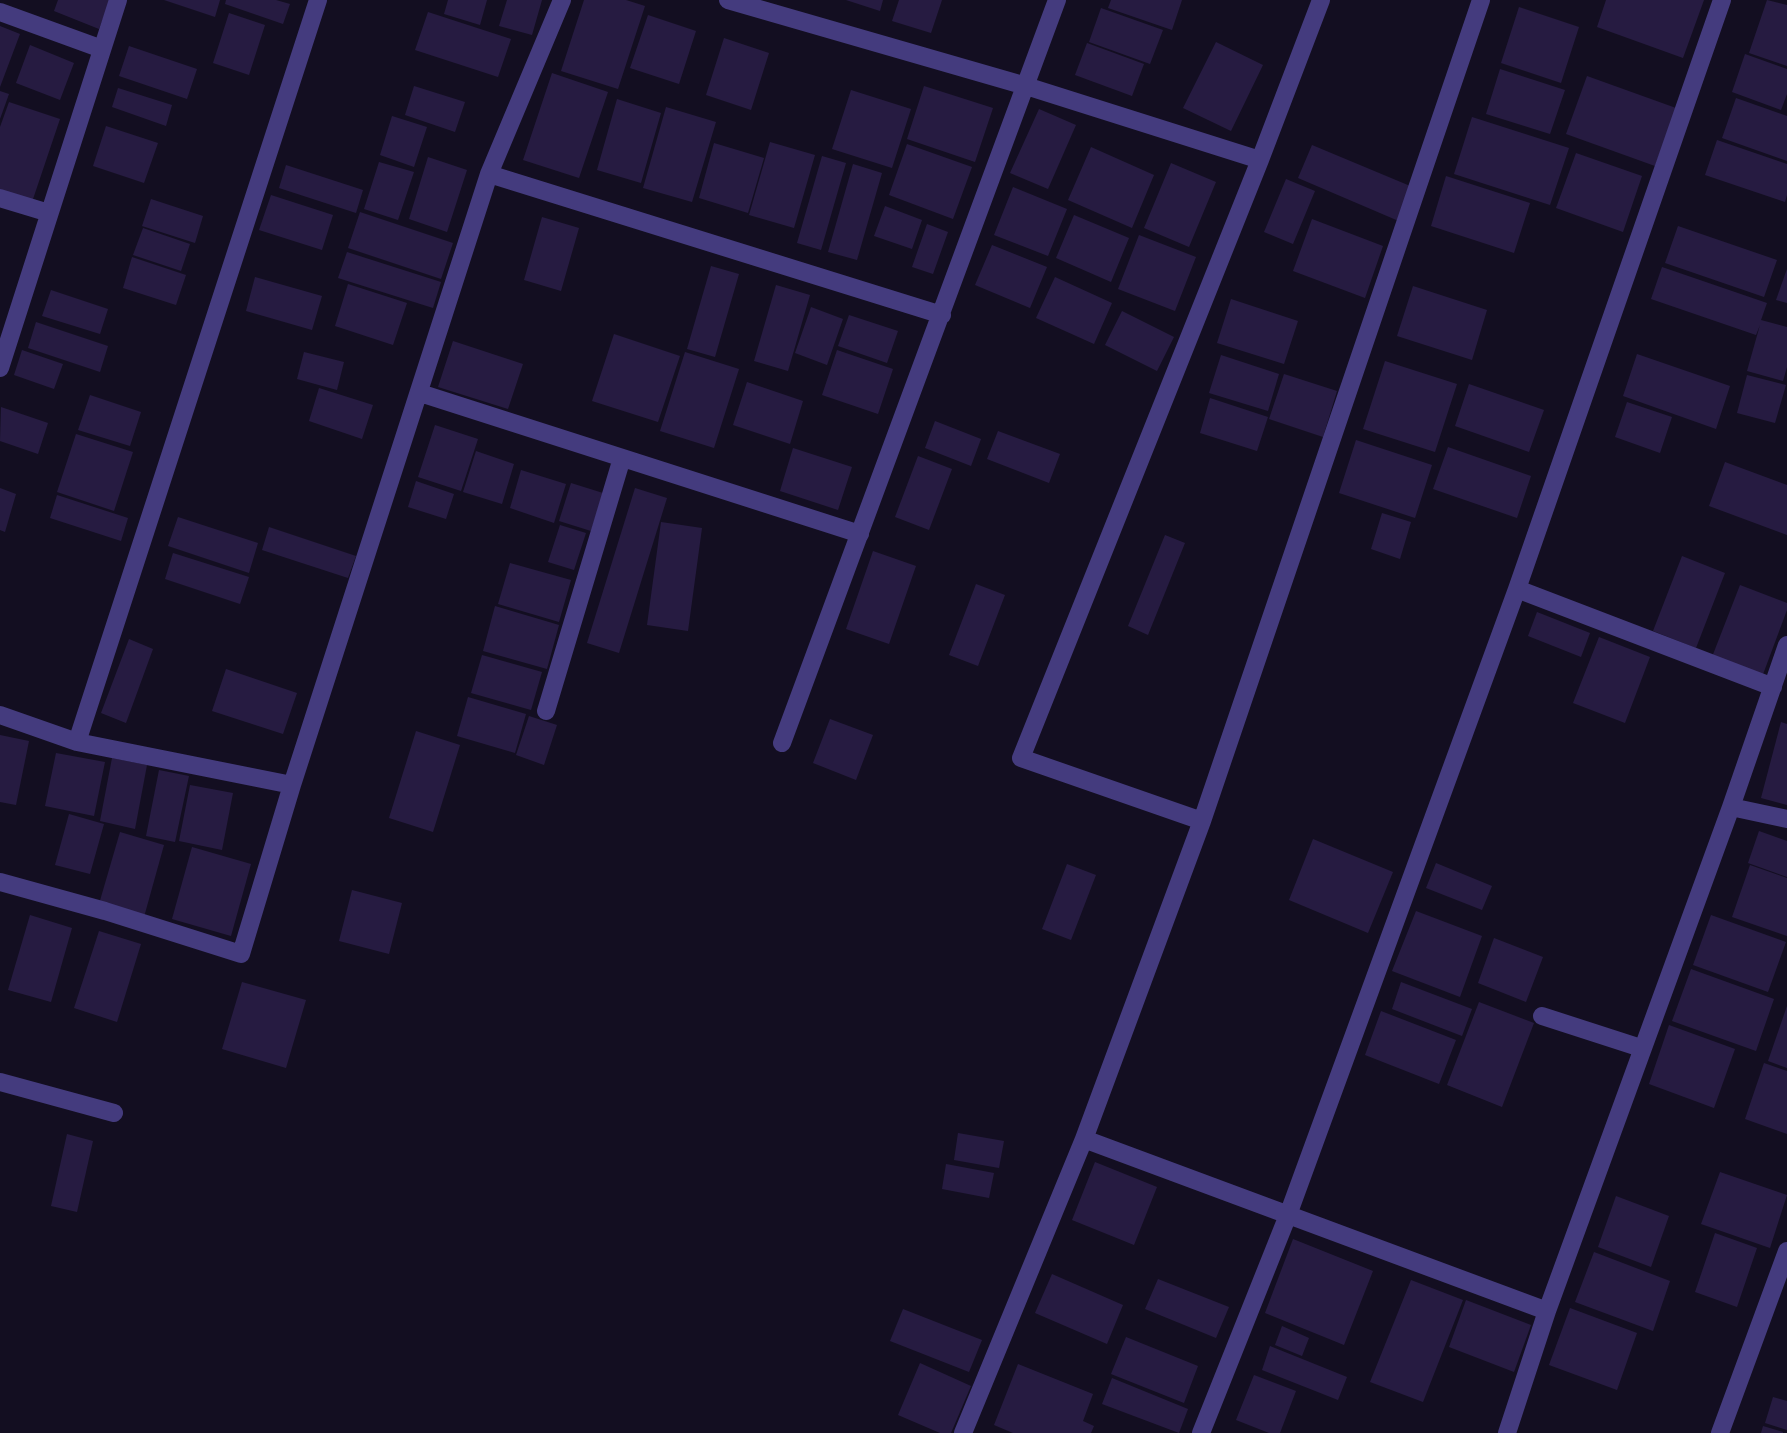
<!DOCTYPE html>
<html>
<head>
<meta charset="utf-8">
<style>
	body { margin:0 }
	canvas { display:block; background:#130e21 }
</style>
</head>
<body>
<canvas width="1787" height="1433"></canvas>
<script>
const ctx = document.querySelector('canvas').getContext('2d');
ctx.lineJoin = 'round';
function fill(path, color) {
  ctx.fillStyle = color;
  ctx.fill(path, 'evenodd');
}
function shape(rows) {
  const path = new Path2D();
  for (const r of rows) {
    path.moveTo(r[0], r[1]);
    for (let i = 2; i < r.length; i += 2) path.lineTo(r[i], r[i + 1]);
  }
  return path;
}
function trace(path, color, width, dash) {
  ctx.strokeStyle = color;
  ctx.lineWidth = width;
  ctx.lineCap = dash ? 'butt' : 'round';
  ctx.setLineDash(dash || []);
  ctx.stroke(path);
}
fill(shape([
	[58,0,110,0,99,29,54,11],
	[164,0,220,0,215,17],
	[226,0,276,0,290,4,283,24,225,4],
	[448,0,487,0,480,25,444,14],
	[507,0,542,0,532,35,499,26],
	[584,0,626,0,645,6,618,89,561,71],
	[846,0,883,0,880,11],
	[899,0,942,0,931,33,892,21],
	[1111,0,1182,0,1172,30,1108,8],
	[1606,0,1704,0,1683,58,1597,27],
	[1767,0,1787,5,1787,66,1749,53],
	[1519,7,1579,27,1561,83,1501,63],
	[1101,8,1163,30,1150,64,1089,42],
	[428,12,511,39,498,77,415,50],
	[229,13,265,25,249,75,213,63],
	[648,15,696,31,679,84,630,68],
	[0,26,20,34,0,87],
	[724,38,769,53,751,110,706,95],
	[1216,42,1263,65,1231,131,1183,108],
	[1087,43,1144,64,1132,96,1075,75],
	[30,45,74,63,60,100,16,83],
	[129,46,197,69,187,99,119,76],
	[1745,54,1787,69,1787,94,1781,110,1732,92],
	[1500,69,1565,90,1550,134,1486,114],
	[552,73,608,92,579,178,523,160],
	[1587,76,1676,108,1655,166,1566,134],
	[414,86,465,102,455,132,405,115],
	[924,86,993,108,975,162,907,139],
	[118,88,172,105,166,126,112,107],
	[851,90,911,109,892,168,832,149],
	[0,91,9,94,0,119],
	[1736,98,1787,116,1787,161,1722,138],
	[617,99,661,113,641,183,597,170],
	[9,102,60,119,32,202,0,191,0,127],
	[666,107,716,122,692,202,643,188],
	[1039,109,1076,125,1048,189,1010,173],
	[392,116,427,127,414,167,380,155],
	[1472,117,1569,148,1550,205,1454,174],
	[106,126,158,143,144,183,93,166],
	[1717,140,1787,164,1787,195,1785,202,1705,175],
	[770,142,815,155,794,228,749,215],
	[714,143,764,158,748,213,699,198],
	[907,144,972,167,953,219,889,195],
	[1312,145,1415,188,1401,222,1298,178],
	[1091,147,1154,175,1132,228,1068,200],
	[1576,153,1642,176,1623,232,1556,208],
	[822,156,846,163,821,250,797,243],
	[428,157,467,170,447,232,409,219],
	[379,162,414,172,398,220,364,209],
	[1171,163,1216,182,1189,247,1144,228],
	[853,164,882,173,857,260,828,252],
	[286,165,363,190,356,213,279,188],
	[1446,176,1530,203,1514,253,1431,226],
	[1286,179,1315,191,1293,244,1264,232],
	[1013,187,1067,209,1048,256,994,235],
	[271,195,333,215,322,250,259,230],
	[151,199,203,216,195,243,142,226],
	[885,206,922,220,912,249,874,236],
	[360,212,453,243,441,279,348,248],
	[1074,215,1129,238,1111,282,1056,258],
	[542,217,579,228,561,291,524,280],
	[1312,219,1383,246,1365,298,1293,271],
	[927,224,948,232,933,274,912,267],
	[1678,226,1777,260,1764,297,1665,263],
	[143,228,190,244,181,271,133,255],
	[1139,235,1196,257,1175,311,1118,289],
	[992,245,1047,267,1030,308,975,285],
	[347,252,441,282,433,308,338,278],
	[132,257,186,275,176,305,123,288],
	[711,266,739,274,715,357,687,349],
	[1662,267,1767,303,1761,320,1787,327,1787,367,1783,381,1747,371,1760,325,1756,335,1651,299],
	[1787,269,1787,303,1776,300],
	[255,277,322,296,312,330,246,311],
	[1055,277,1112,303,1094,344,1036,318],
	[348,284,407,303,393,345,335,326],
	[776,285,810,295,788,371,754,361],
	[1413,286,1487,310,1472,360,1397,336],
	[51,290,108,309,100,334,42,316],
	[1231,299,1298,321,1284,364,1217,343],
	[811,307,843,319,827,365,795,353],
	[1122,311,1174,337,1157,371,1105,345],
	[849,315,898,331,887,363,838,346],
	[36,322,108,346,100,372,28,348],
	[614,334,680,356,658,422,592,401],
	[453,341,523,364,508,409,438,387],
	[22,350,63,364,54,389,14,375],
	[837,350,893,369,878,414,822,395],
	[304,352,344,362,337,390,297,379],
	[685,352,739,369,714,448,660,431],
	[1637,354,1730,386,1716,429,1623,396],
	[1221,355,1279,374,1268,411,1209,393],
	[1385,361,1457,384,1435,452,1363,429],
	[1284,374,1337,391,1323,437,1269,419],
	[1747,375,1786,385,1775,423,1737,413],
	[747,382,803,401,790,444,733,425],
	[1469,384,1544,410,1529,452,1455,426],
	[319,388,373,405,362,439,309,421],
	[90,395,141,412,130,446,78,430],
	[1210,398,1268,417,1257,451,1200,433],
	[1627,402,1672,417,1660,453,1615,437],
	[1,407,48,423,38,454,0,441],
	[935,421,981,439,971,466,925,448],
	[435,425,478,439,461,491,418,477],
	[998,431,1060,454,1049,483,987,459],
	[76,434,133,452,114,511,57,492],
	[1356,440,1432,465,1415,518,1339,493],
	[1448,447,1531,476,1517,518,1433,489],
	[793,448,852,467,838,510,780,491],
	[476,451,514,464,502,504,463,492],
	[918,456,952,469,929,530,895,517],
	[1725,462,1787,485,1787,535,1709,506],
	[521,470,566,484,554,523,510,508],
	[416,481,454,494,446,519,408,507],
	[571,483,603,493,591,531,559,521],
	[0,488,16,494,5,532,0,530],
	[635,488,667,498,619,653,587,643],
	[57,495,128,518,121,541,50,518],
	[1382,513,1411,522,1400,559,1371,549],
	[178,517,258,543,249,573,168,546],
	[661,522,702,528,688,631,647,625],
	[560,525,586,533,574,570,548,562],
	[269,527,356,556,348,578,262,550],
	[1165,535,1185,543,1148,635,1128,626],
	[873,551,916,566,889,644,846,629],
	[173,553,249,577,240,604,165,579],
	[1682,556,1725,573,1696,648,1653,631],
	[510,563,571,580,559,622,498,604],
	[976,584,1005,595,978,666,949,655],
	[1740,585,1787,603,1787,610,1762,677,1712,657],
	[495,606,559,625,547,669,483,651],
	[1537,612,1590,633,1581,657,1528,636],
	[1599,637,1650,657,1625,723,1573,703],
	[129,639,153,649,126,723,101,713],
	[482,655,542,672,531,710,471,693],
	[226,669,297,693,283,734,212,711],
	[468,697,526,714,515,753,457,736],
	[529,716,557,725,544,765,516,755],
	[830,719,873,735,856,780,813,763],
	[1781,722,1787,724,1787,805,1761,798],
	[416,731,460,745,433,832,389,818],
	[0,735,29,741,16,805,0,802],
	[56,753,105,762,94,816,45,806],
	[112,758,147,765,135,829,100,821],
	[159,770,189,776,175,842,146,836],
	[190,785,233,793,222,850,179,841],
	[69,814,104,824,90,874,55,865],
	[1759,831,1787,841,1787,877,1748,863],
	[120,832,164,845,144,917,99,904],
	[1313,839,1393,872,1368,933,1289,900],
	[192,847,251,864,231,936,172,919],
	[1436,863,1492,886,1482,910,1426,888],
	[1067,864,1096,875,1071,940,1042,929],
	[1750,865,1787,878,1787,936,1732,917],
	[352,890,402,903,389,954,339,941],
	[1416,911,1482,936,1460,997,1392,971],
	[30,915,72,928,51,1002,8,990],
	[1711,915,1786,942,1768,992,1693,965],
	[99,931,141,944,117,1022,74,1008],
	[1494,938,1543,957,1526,1002,1478,983],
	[1691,969,1774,999,1756,1051,1672,1021],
	[242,982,306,1000,286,1068,222,1049],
	[1401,982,1472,1009,1462,1036,1392,1009],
	[1479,1002,1534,1023,1502,1107,1447,1085],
	[1787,1006,1787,1068,1768,1061],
	[1381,1011,1456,1040,1439,1084,1365,1055],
	[1669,1025,1735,1049,1714,1108,1649,1084],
	[1764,1063,1787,1071,1787,1134,1745,1119],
	[958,1133,1004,1141,999,1168,954,1160],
	[67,1134,93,1141,77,1212,51,1206],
	[1095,1162,1157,1187,1134,1245,1072,1220],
	[946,1164,994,1173,989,1198,942,1189],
	[1720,1172,1787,1195,1770,1248,1701,1224],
	[1616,1196,1669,1216,1651,1267,1598,1247],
	[1715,1233,1757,1248,1737,1307,1695,1292],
	[1293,1239,1373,1271,1344,1345,1265,1313],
	[1594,1252,1670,1281,1653,1331,1575,1302],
	[1052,1274,1123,1305,1107,1344,1035,1313],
	[1158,1279,1229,1307,1216,1338,1145,1309],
	[1411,1280,1463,1300,1423,1402,1370,1382],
	[1466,1300,1531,1325,1514,1372,1449,1347],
	[1570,1308,1637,1333,1617,1390,1549,1365],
	[903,1309,982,1340,969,1372,890,1341],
	[1282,1326,1309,1338,1302,1356,1275,1345],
	[1126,1337,1198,1366,1184,1403,1111,1374],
	[1270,1346,1347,1377,1338,1400,1262,1370],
	[920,1363,971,1386,951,1433,940,1433,898,1415],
	[1018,1364,1093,1394,1083,1421,1094,1426,1091,1433,1013,1433,994,1425],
	[1254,1375,1296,1391,1280,1433,1269,1433,1236,1420],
	[1112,1378,1188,1409,1179,1433,1102,1404],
	[1773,1397,1787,1401,1787,1430,1765,1423],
	[1763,1426,1783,1432,1783,1433,1761,1433]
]), '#261b41');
trace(shape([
	[728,0,1026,86,1260,160],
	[0,12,102,49],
	[489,174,942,315],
	[0,198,49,213],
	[0,368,118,0],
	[420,393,860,534],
	[1517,589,1773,687],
	[546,711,622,458],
	[0,715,77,742,292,785],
	[77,742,318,0],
	[782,743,1057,0],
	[1731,807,1787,819],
	[1202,821,1021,758,1260,160,1321,0],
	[0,882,105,911,241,954,292,785,489,174,562,0],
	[1542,1016,1641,1048],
	[0,1082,114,1113],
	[1084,1139,1202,821,1481,0],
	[963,1433,1084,1139,1547,1311],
	[1201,1433,1288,1215,1517,589,1722,0],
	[1507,1433,1547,1311,1731,807,1787,645],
	[1720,1433,1787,1251]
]), '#443b7e', 18);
</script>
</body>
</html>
